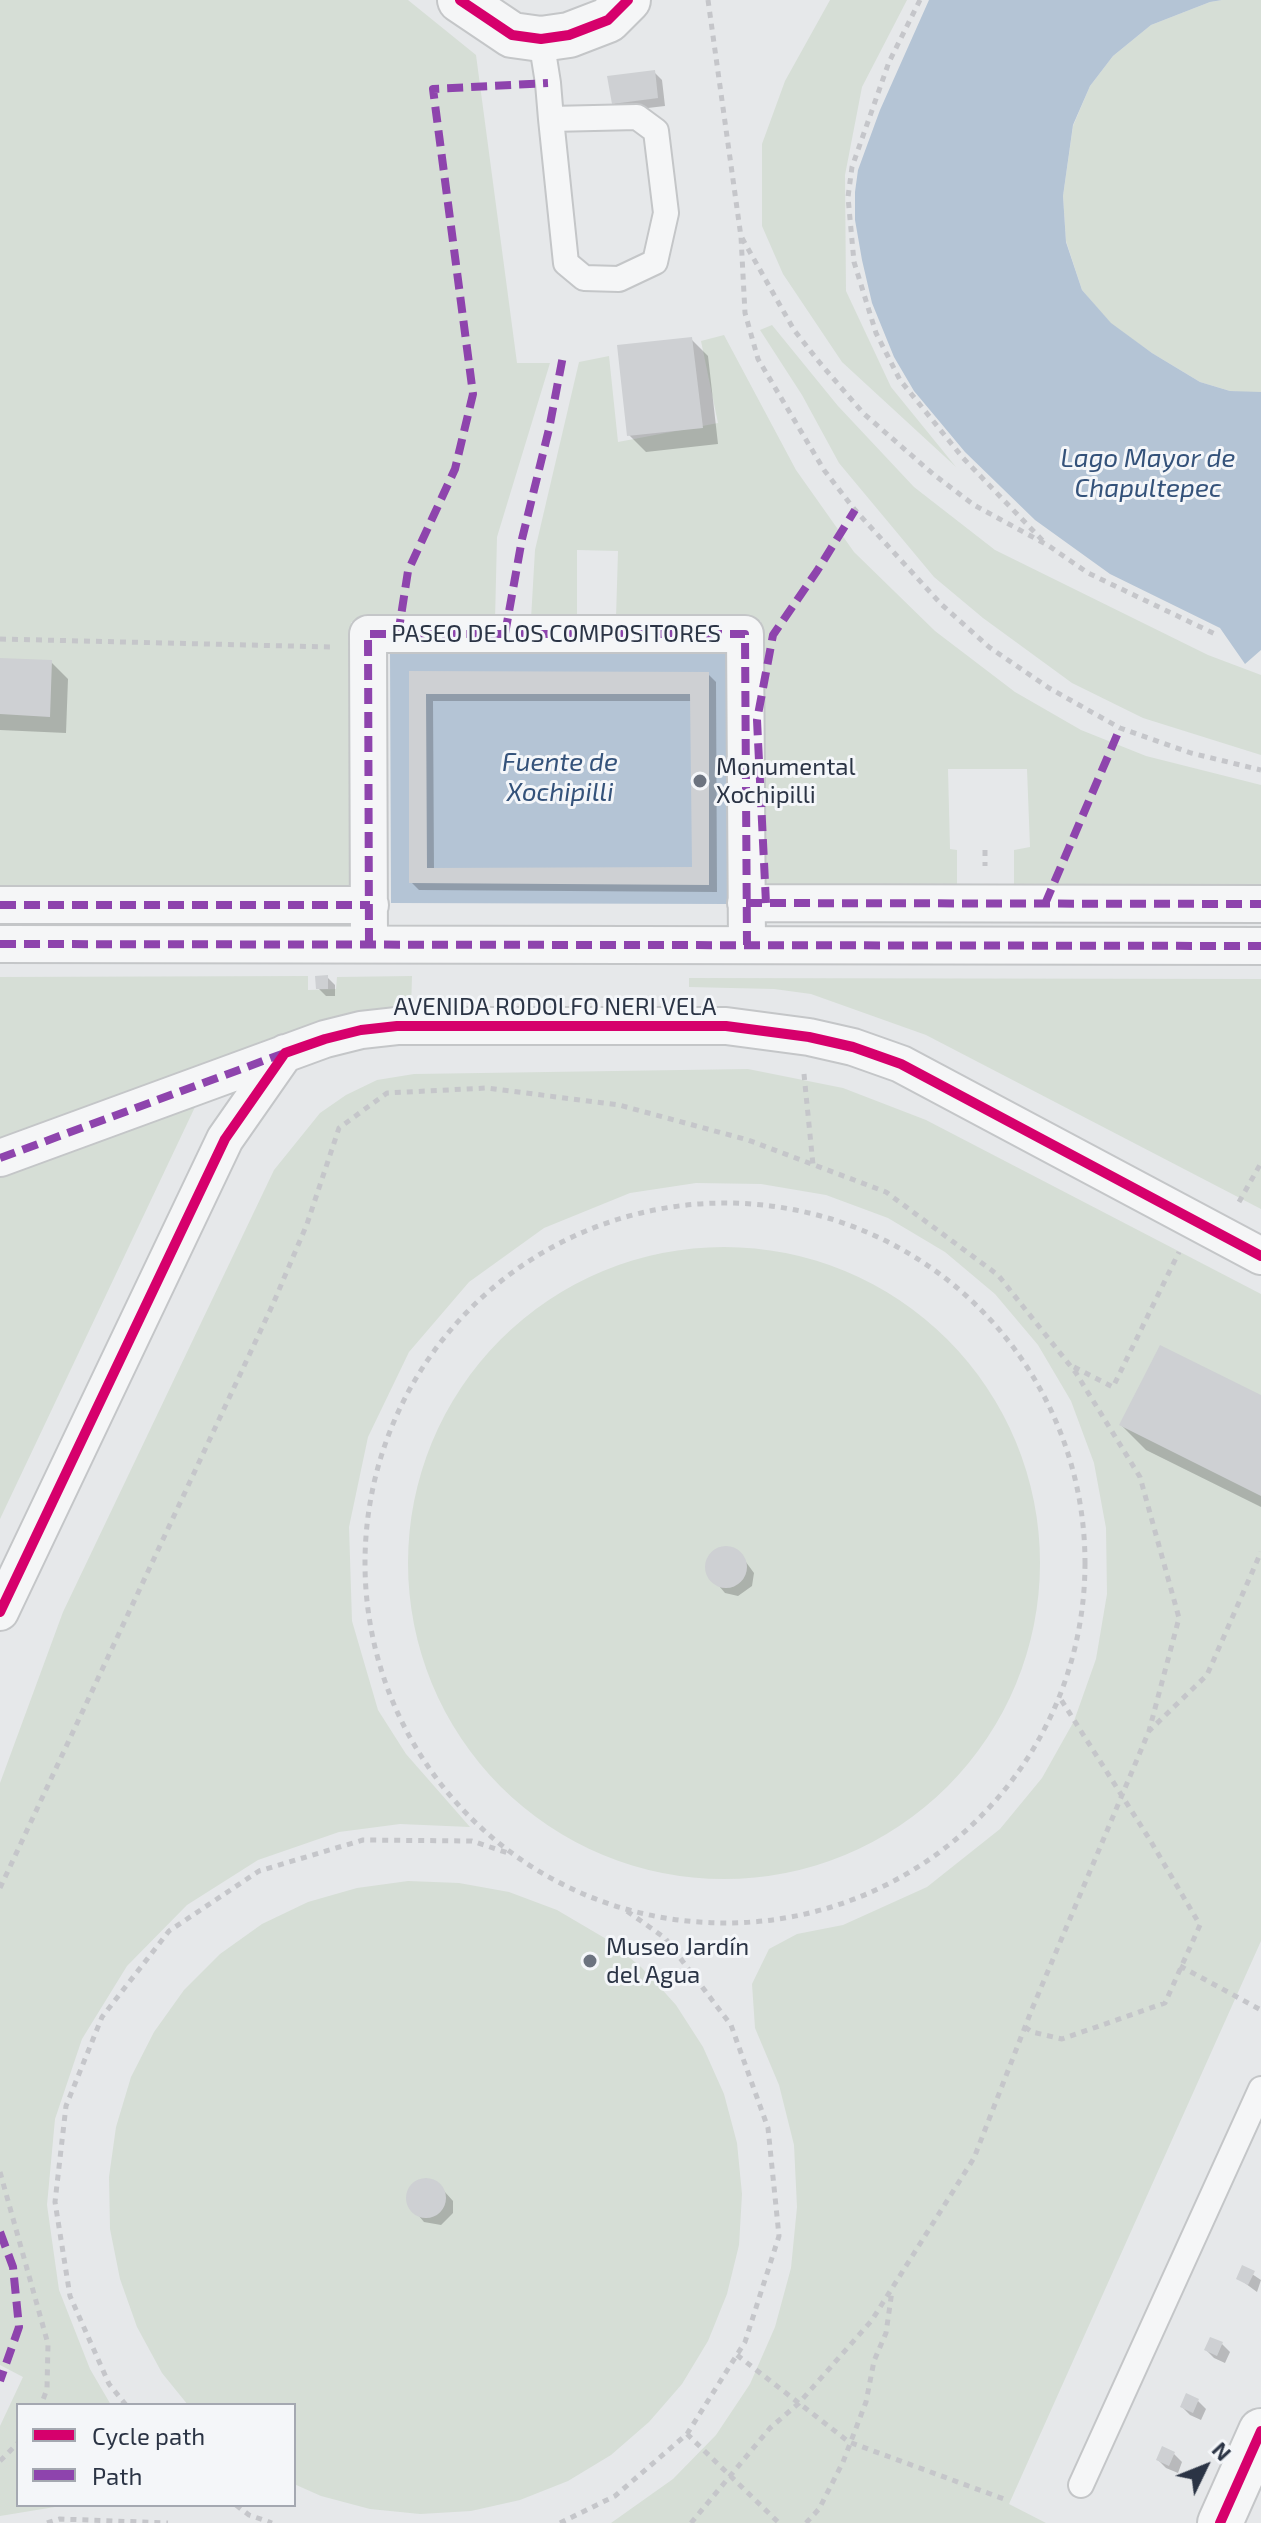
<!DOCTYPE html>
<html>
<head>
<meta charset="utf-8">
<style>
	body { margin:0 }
	#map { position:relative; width:1261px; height:2523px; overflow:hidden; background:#e6e8ea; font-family:"Exo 2",sans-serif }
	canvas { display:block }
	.legend { position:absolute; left:16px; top:2403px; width:280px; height:104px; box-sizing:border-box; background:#f4f6f9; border:2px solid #a4a8b1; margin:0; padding:10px 14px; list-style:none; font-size:24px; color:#2b3445 }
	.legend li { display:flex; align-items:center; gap:16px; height:40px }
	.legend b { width:40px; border:2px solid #a4a8b1 }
	.north { position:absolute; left:1165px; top:2427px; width:80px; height:80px; -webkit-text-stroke:6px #f4f6f9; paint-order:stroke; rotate:47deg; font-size:22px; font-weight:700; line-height:32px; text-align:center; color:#2b3445 }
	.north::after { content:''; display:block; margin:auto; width:28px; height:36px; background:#2b3445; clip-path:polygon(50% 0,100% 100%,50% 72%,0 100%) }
</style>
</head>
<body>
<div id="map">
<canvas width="1261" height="2523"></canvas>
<ul class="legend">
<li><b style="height:10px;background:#d6006c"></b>Cycle path</li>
<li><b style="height:10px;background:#8e44ad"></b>Path</li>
</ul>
<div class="north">N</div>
</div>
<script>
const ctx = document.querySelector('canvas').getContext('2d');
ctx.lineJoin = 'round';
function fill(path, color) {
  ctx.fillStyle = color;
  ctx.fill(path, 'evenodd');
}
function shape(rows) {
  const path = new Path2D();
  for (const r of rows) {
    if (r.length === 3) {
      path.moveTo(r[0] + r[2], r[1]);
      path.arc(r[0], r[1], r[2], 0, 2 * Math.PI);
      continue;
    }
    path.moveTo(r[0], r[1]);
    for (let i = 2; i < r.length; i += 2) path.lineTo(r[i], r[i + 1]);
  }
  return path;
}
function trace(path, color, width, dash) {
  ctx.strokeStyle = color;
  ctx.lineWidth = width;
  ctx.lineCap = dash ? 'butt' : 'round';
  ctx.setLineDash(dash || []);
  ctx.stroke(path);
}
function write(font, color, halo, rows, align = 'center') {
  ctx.font = font + ' "Exo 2",sans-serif';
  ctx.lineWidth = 6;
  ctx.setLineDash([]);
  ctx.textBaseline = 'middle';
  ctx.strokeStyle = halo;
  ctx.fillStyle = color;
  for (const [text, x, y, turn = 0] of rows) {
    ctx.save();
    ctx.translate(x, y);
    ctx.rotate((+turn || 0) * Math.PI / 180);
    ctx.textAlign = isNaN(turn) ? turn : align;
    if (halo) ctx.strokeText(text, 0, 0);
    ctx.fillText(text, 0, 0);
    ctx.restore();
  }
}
fill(shape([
	[0,0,408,0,476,55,517,363,550,363,497,537,495,621,351,622,351,886,0,885],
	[830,0,907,0,862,87,845,175,846,291,891,387,956,467,842,362,783,274,762,226,762,144,785,81],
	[1222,0,1261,0,1261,392,1253,393,1230,391,1200,382,1152,353,1111,324,1082,290,1066,241,1063,196,1073,126,1090,86,1113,56,1151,25,1210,2],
	[772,325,838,406,914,487,995,550,1208,655,1261,675,1261,755,1143,718,1072,683,983,618,934,577,839,463,802,395,760,330],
	[724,335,796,470,854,552,935,631,1015,692,1081,730,1146,756,1261,785,1261,888,1014,886,1014,850,1030,847,1027,769,948,769,950,849,957,850,957,887,762,886,761,621,616,618,618,551,577,550,577,618,531,619,535,550,579,362,609,356,618,442,718,423,701,341],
	[308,976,308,990,336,989,337,977,412,976,411,1009,0,1141,0,977],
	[689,978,1261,979,1261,1209,926,1035,811,994,774,989,689,987],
	[748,1069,843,1088,926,1120,1261,1294,1261,1941,1009,2504,1046,2523,611,2523,673,2479,716,2435,750,2384,775,2327,791,2268,797,2207,794,2145,779,2085,755,2028,752,1984,769,1949,797,1934,843,1925,927,1887,1000,1829,1042,1778,1074,1721,1096,1659,1107,1594,1106,1528,1094,1463,1071,1401,1038,1345,995,1294,945,1252,888,1218,826,1195,761,1184,696,1183,630,1193,544,1228,469,1282,409,1352,368,1437,349,1527,352,1621,378,1710,406,1754,470,1827,400,1824,339,1832,258,1860,187,1905,127,1966,82,2039,55,2119,47,2205,59,2290,90,2369,111,2405,18,2405,18,2505,67,2505,0,2516,0,2426,23,2377,0,2365,0,1783,63,1612,274,1170,320,1113,346,1095,377,1080,414,1074],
	[186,1107,195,1107,0,1519,0,1176],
	[724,1563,316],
	[408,1881,459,1883,509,1892,557,1910,608,1940,641,1967,658,1985,676,2005,703,2047,724,2094,737,2143,742,2194,739,2245,727,2294,708,2341,682,2384,649,2422,611,2455,568,2481,520,2500,471,2511,420,2514,370,2509,321,2496,294,2484,294,2405,188,2405,162,2373,137,2327,120,2279,110,2229,109,2177,116,2127,131,2077,154,2032,184,1990,220,1954,262,1924,308,1902,357,1888]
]), '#d6ded6');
fill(shape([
	[929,0,1222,0,1210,2,1151,25,1113,56,1090,86,1073,125,1063,196,1066,242,1082,290,1111,323,1152,353,1200,382,1230,391,1261,392,1261,650,1245,664,1220,628,1110,574,1035,520,965,452,914,391,894,357,872,303,862,260,855,220,855,192,858,170,880,110],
	[390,651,728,652,729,904,391,903]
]), '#b4c4d5');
fill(shape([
	[654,72,662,80,665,106,622,111,614,103],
	[691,339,708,356,718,444,646,452,629,435],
	[0,660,51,662,68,679,66,733,0,730],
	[411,673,708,674,716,682,717,892,419,890,411,882],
	[433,701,692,701,694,869,434,870],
	[327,977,335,985,335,996,326,996,318,988],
	[1261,1397,1261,1507,1146,1450,1121,1425],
	[728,1548,740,1554,754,1573,752,1586,738,1596,725,1593,708,1573,706,1567,712,1554],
	[423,2180,436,2182,453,2201,453,2213,441,2225,424,2222,408,2203,412,2186],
	[1243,2268,1261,2280,1257,2292,1238,2278],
	[1222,2344,1230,2352,1225,2363,1214,2358,1206,2350],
	[1198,2401,1206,2409,1201,2420,1190,2415,1182,2407],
	[1174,2454,1182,2462,1178,2473,1166,2468,1158,2460]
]), '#0003');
fill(shape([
	[655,70,658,98,612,104,607,76],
	[692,337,703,428,627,436,617,345],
	[0,658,52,660,50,717,0,714],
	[409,671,709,672,709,885,409,883],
	[426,694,690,694,692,867,427,868],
	[328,975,328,989,316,989,315,976],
	[1160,1345,1261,1395,1261,1496,1119,1425],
	[726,1567,21],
	[426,2198,20],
	[1242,2265,1255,2271,1248,2285,1236,2279],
	[1210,2337,1223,2342,1217,2356,1204,2350],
	[1186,2393,1199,2399,1193,2413,1180,2407],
	[1162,2446,1175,2452,1169,2466,1156,2460]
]), '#ced0d3');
const service = shape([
	[541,39,548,83,551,119,566,263,584,278,619,279,655,262,666,213,656,131,637,117,551,119],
	[1081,2485,1261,2089]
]);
const pedestrian = shape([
	[746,903,1261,904],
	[0,905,370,905],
	[0,944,1261,946],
	[369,944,368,634,745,634,747,945],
	[0,1158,325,1039,361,1030,397,1026,726,1026,809,1037,853,1047,901,1064,1261,1256],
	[0,1612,225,1139,285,1053]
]);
const minor = shape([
	[460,0,512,35,541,39,569,35,608,20,628,0],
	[1220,2523,1261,2431]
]);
trace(service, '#c4c6c8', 28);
trace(pedestrian, '#c4c6c8', 40);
trace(minor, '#c4c6c8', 48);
trace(shape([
	[708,0,741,237,745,313,758,359,824,470,855,510,941,604,989,647,1049,688,1120,728,1191,753,1261,770],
	[920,0,889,62,852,167,848,197,854,262,876,333,900,380,963,458,1045,543],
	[742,238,794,330,820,363,863,413,933,474,974,505,1049,546,1088,573,1215,634],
	[0,639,331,647],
	[985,850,985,866],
	[804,1074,813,1165],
	[1239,1202,1261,1163],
	[725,1563,360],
	[1074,1367,1113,1387,1179,1252],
	[0,1888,273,1304,307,1224,339,1128,387,1093,487,1088,619,1105,748,1140,886,1192,998,1275,1076,1373,1140,1477,1179,1618,1149,1731],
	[1180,1966,1261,2010],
	[1025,2027,1032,2032,1062,2039,1165,2003,1200,1925,1150,1840,1060,1698],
	[0,2172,48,2344,47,2389,41,2405],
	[737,2355,849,2442,1004,2499],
	[126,2405,109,2384,70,2296,55,2202,66,2106,102,2017,169,1931,259,1871,363,1840,472,1841,511,1854],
	[687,2434,779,2523],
	[0,2461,18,2443],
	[236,2505,249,2515,272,2523],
	[47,2523,60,2519,168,2523],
	[560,2523,615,2496,687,2434,745,2342,779,2236,768,2128,731,2025,665,1938,624,1909],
	[691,2523,770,2428,799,2403,872,2320,974,2158,1032,2009,1149,1731,1207,1675,1261,1552],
	[806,2523,819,2509,843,2462,866,2402,874,2361,886,2333,892,2291]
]), '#c5c6ca', 5, [6, 6]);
trace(service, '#f5f6f7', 24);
trace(pedestrian, '#f5f6f7', 36);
trace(minor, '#f5f6f7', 44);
trace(shape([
	[505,634,522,539,549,429,563,356],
	[398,635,408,571,455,469,473,394,433,89,548,83],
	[746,903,1261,904],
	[766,903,757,720,773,635,817,571,855,510],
	[1045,904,1120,728],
	[0,905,370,905],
	[0,944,1261,946],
	[369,944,368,634,745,634,747,945],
	[0,1158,282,1054],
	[0,2232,13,2267,19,2327,0,2381]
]), '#8e44ad', 8, [16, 8]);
trace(shape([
	[460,0,512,35,541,39,569,35,608,20,628,0],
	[0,1612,225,1139,285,1053,325,1039,361,1030,397,1026,726,1026,809,1037,853,1047,901,1064,1261,1256],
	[1220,2523,1261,2431]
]), '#d6006c', 10);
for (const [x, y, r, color] of [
	[700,781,8,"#6c737f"],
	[590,1961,8,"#6c737f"]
]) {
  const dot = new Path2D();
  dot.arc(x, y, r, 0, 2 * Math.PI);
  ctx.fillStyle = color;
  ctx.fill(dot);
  trace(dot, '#f4f6f9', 3);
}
write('24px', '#2b3445', '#f4f6f9', [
	["PASEO DE LOS COMPOSITORES",556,634],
	["AVENIDA RODOLFO NERI VELA",555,1007]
]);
write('24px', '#2b3445', '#f4f6f9', [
	["Monumental",716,767],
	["Xochipilli",716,795],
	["Museo Jardín",606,1947],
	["del Agua",606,1975]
], 'left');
write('italic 26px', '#34527a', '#f4f6f9', [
	["Lago Mayor de",1148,458],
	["Chapultepec",1148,488],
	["Fuente de",560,762],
	["Xochipilli",560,792]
]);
</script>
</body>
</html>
